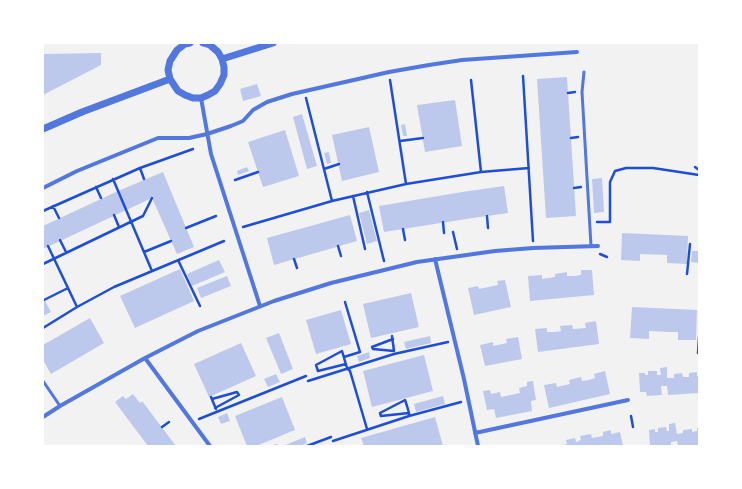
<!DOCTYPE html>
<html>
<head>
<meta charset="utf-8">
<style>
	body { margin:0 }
	#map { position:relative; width:742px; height:489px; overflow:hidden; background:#f2f2f2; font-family:"Exo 2",sans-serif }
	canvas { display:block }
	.frame { position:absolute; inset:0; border:44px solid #fff; pointer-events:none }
</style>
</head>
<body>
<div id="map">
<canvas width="742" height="489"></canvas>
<div class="frame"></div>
</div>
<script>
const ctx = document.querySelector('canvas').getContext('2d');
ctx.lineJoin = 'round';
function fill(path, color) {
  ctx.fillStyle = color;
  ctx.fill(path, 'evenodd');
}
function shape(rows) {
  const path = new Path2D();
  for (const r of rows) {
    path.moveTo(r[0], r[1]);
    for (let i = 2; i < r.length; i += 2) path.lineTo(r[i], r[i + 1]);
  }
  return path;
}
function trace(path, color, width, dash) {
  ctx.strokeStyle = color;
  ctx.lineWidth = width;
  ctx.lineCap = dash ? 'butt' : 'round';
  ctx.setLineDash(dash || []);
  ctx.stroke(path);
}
fill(shape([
	[101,53,101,65,43,95,43,54],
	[567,77,576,216,546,218,537,79],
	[257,84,261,96,243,101,240,89],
	[455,100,462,146,425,152,417,105],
	[302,114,317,166,307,169,293,117],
	[405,124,407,136,403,136,401,125],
	[369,127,379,172,342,181,332,135],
	[285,130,299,176,263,187,248,142],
	[329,152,331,163,327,164,324,153],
	[247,167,249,171,238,175,237,171],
	[163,172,194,247,177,254,152,198,43,249,43,226,118,191],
	[602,178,604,212,594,213,592,179],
	[504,186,508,213,466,219,384,232,379,206,462,192],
	[369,210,377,241,367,244,359,213],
	[350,215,357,241,274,265,267,238],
	[622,233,688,236,687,264,667,263,667,255,640,254,640,261,621,260],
	[692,251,699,251,699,263,691,262],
	[219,260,225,272,192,286,187,274],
	[180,269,194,301,135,328,120,296],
	[581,270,592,270,594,295,530,301,528,276,542,275,542,279,548,278,555,277,555,274,567,272,567,276,574,276,581,275],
	[227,276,231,286,201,298,197,288],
	[505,280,511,307,474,315,468,288,478,286,479,289,498,285,497,281],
	[411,293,419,327,371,338,363,304],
	[43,297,51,312,43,316],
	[632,307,697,310,696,340,678,340,678,332,669,332,649,331,649,339,630,338],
	[341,310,351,344,316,354,306,320],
	[90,318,104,343,51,374,43,360,43,345],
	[596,321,599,344,538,352,535,329,547,328,547,332,554,332,561,331,560,326,572,325,573,329,586,328,585,323],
	[279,333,293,369,281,374,266,338],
	[430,336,431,343,406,349,404,342],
	[518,337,522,359,485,366,480,345,493,342,493,346,507,343,506,339],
	[241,343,256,376,209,397,194,364],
	[369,352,370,358,359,362,357,356],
	[424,355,433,391,372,407,363,371],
	[667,367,667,378,674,378,674,374,682,373,683,377,689,377,689,373,697,372,697,376,699,376,699,393,668,395,667,386,661,386,662,395,647,396,646,392,640,392,639,373,645,373,645,375,648,375,648,371,657,371,657,375,661,375,660,368],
	[605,371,610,394,549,408,544,385,556,383,557,387,570,384,569,380,581,377,582,381,589,380,595,378,594,374],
	[276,374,280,382,268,387,264,379],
	[533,381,536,400,531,401,532,411,496,418,494,409,487,410,483,391,490,390,491,394,500,392,501,397,520,393,519,388,527,386,527,382],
	[133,394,140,403,142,401,176,446,148,446,115,402,123,396,126,399],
	[443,396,445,404,416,412,414,404],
	[282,397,295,430,256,446,247,446,235,416],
	[227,413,230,421,221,424,218,417],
	[435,417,443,446,364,446,361,438],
	[675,423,677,434,683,433,683,430,692,429,692,432,697,431,697,428,699,428,699,446,678,446,677,441,671,442,671,446,650,446,649,430,655,429,655,432,658,432,658,428,666,427,667,431,669,431,669,424],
	[611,430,611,434,620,432,623,446,559,446,567,444,566,440,575,438,576,442,581,440,580,436,591,434,592,438,603,436,603,432],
	[305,437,307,443,300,446,283,446]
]), '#bdc9ec');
trace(shape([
	[523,76,533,241],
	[390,80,406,184],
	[471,80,481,172],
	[568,93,575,92],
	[306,98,332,201],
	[571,138,578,137],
	[400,141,423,138],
	[695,167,699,170],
	[140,168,144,179],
	[324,169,339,164],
	[113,179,152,271],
	[235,180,258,172],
	[96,187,101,198],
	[574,188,581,187],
	[367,192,384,261],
	[353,196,365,249],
	[53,206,59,218],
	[43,211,140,168,193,149],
	[114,215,119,227],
	[487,216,488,228],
	[443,222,444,233],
	[597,222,610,222,610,182,615,171,626,168,653,168,699,175],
	[243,227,332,201,406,184,481,172,529,168],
	[186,228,216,216],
	[403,229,405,240],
	[453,232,457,249],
	[60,240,66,252],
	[48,246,77,307],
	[338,246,341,256],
	[144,252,171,241],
	[600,254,607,257],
	[294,259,297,268],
	[178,260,200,306],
	[43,264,143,216,152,198],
	[687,274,690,244],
	[44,300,68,288],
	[43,328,77,307,114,287,224,241],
	[392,336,394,351],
	[393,339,372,347,373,349,394,351],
	[698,353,699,337],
	[344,357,360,352,345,302],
	[346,364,318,371,316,365,342,351,347,368,350,371,367,429],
	[308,381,394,354,448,342],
	[211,397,216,409],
	[212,399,237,392,239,395,215,408],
	[409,413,381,416,380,413,405,400,407,406,409,413,409,416],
	[631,416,633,427],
	[199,419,306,376],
	[162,427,169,422],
	[333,441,409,416,461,402],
	[275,446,277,446],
	[307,446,331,437]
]), '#1d4ed8', 2.5);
trace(shape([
	[584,72,582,92,591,246],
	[43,381,60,406]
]), '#5277de', 3);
trace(shape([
	[201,98,211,154,260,306],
	[43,188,77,171,158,138,189,138,207,134,231,126,243,121,253,110,267,102,292,94,389,72,429,65,462,60,577,52],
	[435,259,464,379,478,446],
	[145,358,210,446],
	[43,417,60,406,145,358,198,331,274,301,331,283,417,262,495,251,533,248,598,246],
	[475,433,628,400]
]), '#5277de', 4);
trace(shape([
	[190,43,185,44,177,50,170,61,168,70,170,79,178,91,185,95,193,98,201,98,208,95,215,91,220,84,224,75,224,67,222,59,218,52,210,45,203,43],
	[222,59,273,43],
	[43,129,82,112,170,79]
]), '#5277de', 7);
</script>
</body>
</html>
